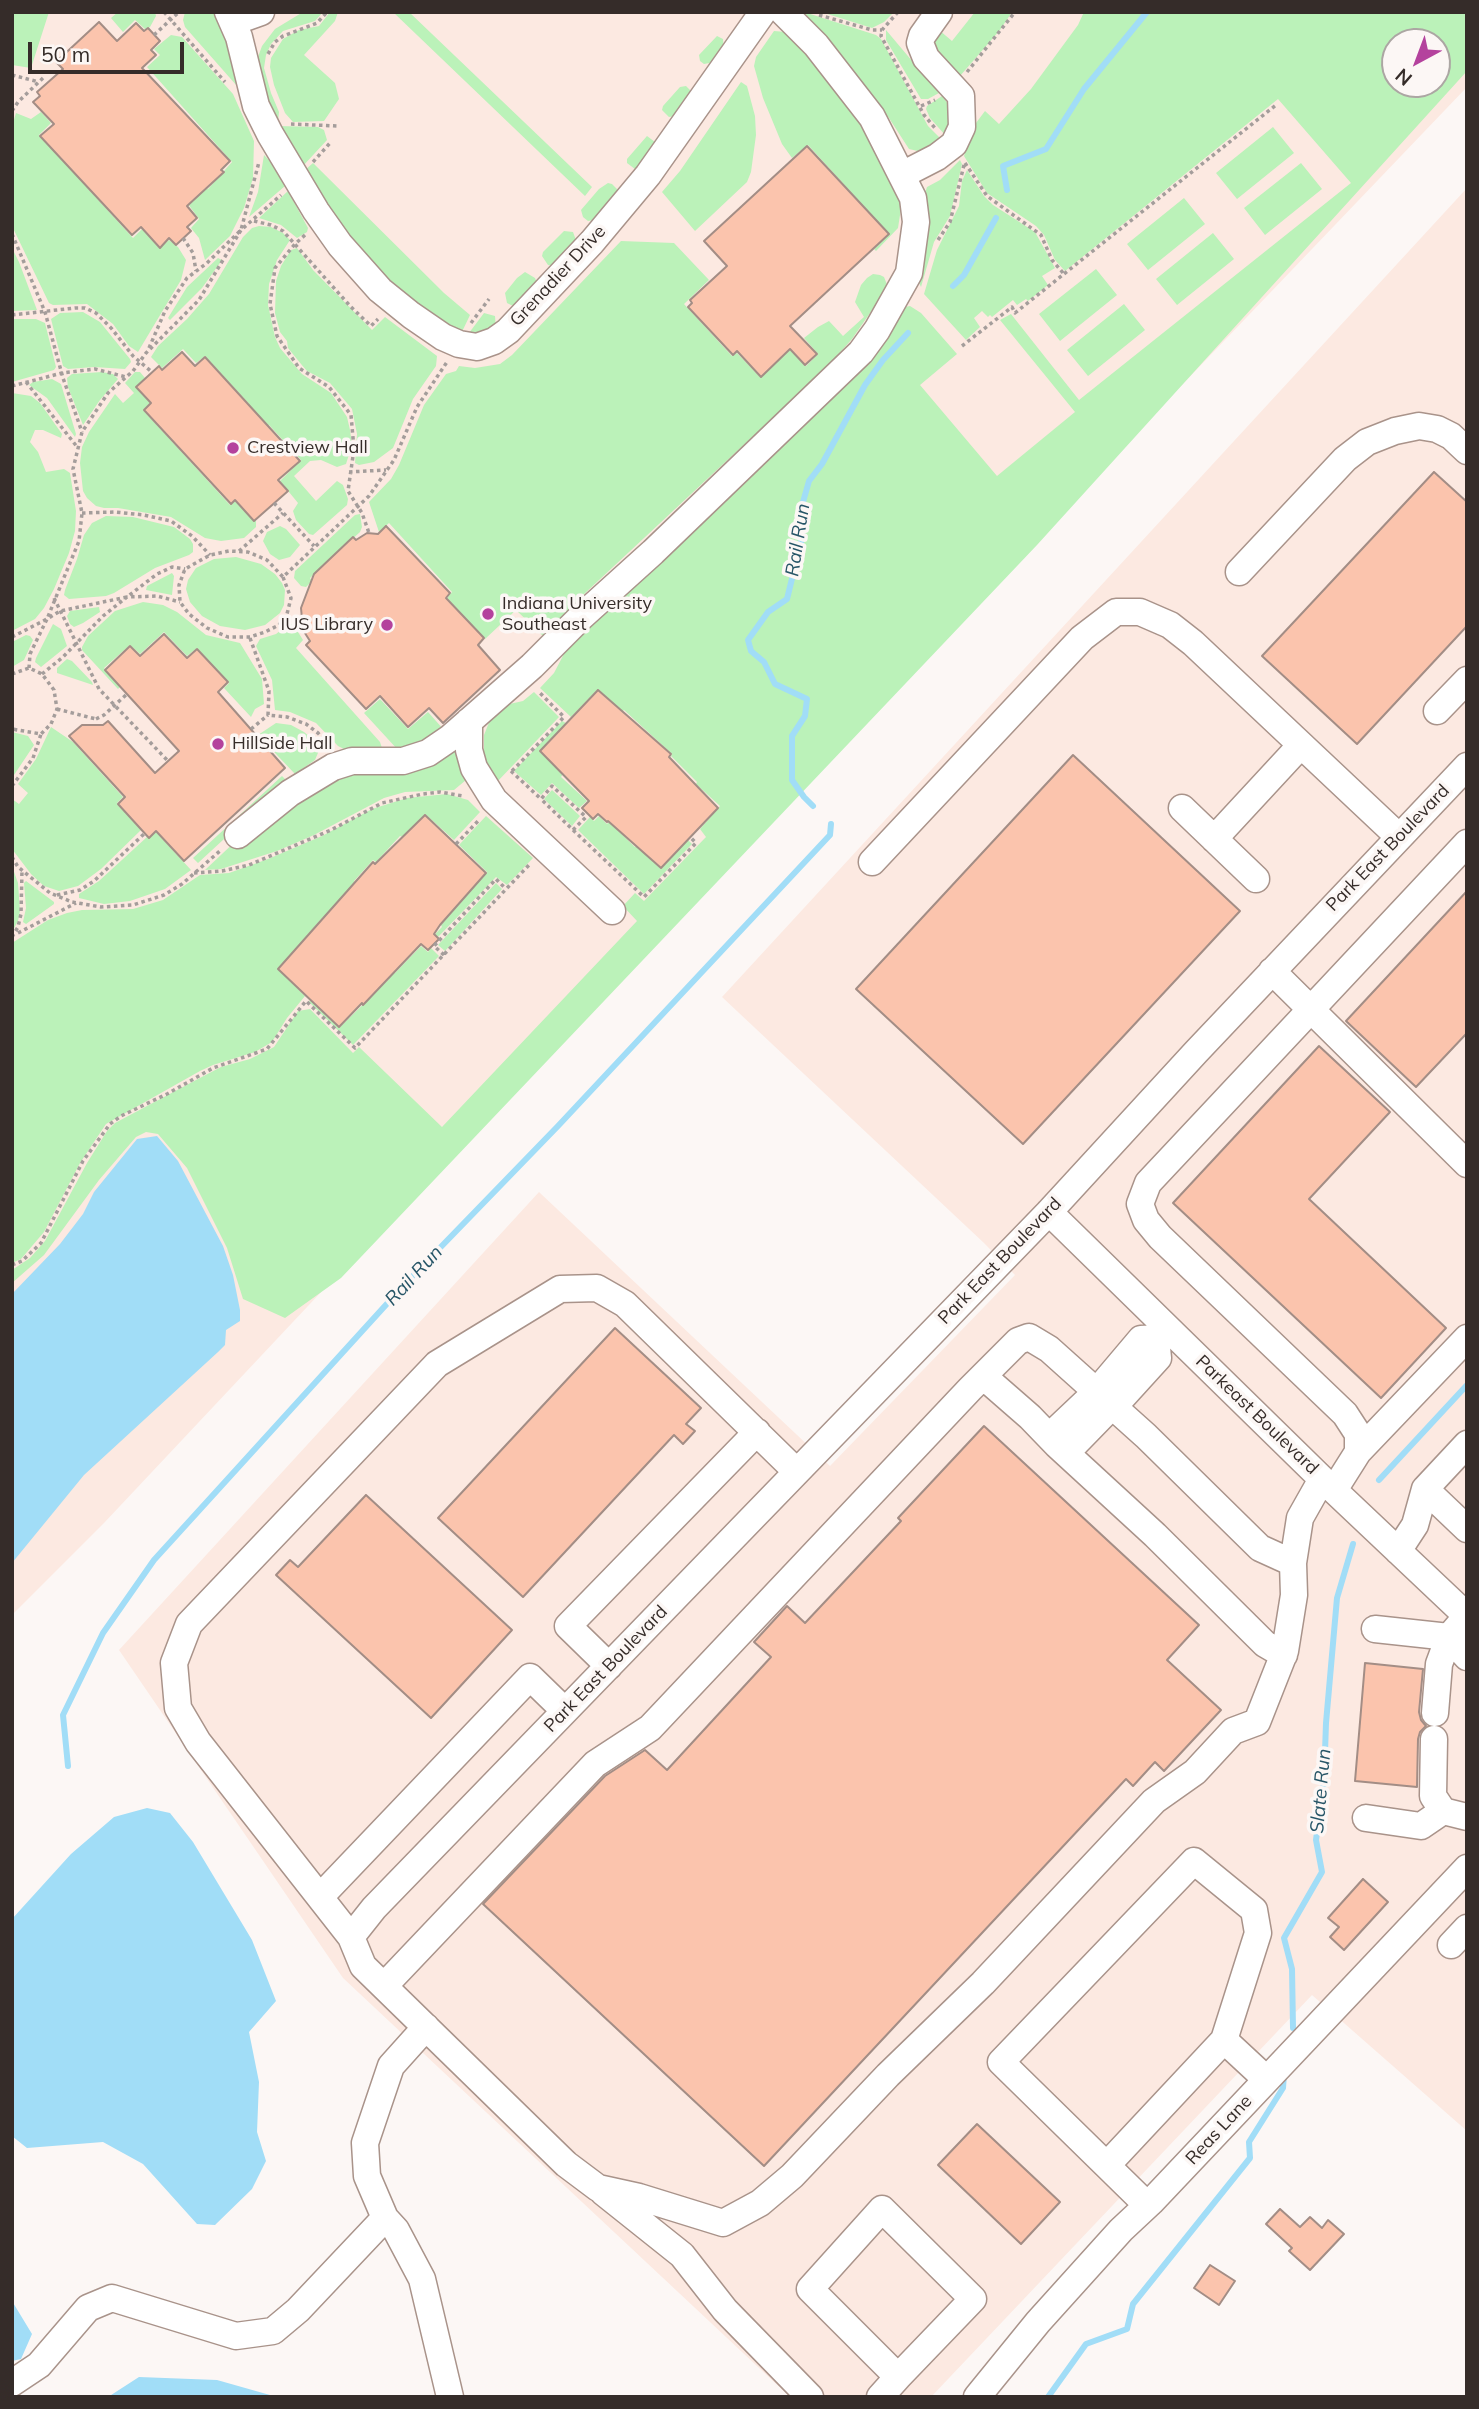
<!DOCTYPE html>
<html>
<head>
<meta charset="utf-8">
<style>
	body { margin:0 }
	#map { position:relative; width:1479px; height:2409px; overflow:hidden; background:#fcf7f5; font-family:Mulish,sans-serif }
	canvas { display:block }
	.frame { position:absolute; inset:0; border:14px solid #352c29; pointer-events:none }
	.north { position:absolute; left:1381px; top:28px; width:70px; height:70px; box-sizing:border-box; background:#fcf7f5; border:2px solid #aca6a3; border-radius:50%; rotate:221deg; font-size:19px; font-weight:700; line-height:28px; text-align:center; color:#352c29 }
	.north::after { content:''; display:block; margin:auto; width:24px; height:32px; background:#b4429d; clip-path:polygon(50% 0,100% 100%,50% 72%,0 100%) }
	.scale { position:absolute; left:28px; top:42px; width:156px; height:32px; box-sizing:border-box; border:4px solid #352c29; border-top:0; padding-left:9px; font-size:21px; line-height:24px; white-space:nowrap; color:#352c29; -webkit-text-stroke:5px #fcf7f5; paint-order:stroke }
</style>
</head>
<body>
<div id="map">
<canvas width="1479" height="2409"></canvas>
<div class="frame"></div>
<div class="north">N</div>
<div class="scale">50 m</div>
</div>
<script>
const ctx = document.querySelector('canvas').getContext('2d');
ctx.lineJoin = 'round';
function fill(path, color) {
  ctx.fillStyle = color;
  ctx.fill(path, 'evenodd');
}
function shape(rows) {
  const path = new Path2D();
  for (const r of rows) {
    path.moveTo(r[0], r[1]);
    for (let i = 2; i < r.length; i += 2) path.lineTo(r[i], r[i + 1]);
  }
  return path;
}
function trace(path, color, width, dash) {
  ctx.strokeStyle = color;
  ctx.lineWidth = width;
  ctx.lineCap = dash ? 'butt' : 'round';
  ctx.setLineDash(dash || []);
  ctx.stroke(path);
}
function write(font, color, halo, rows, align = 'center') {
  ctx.font = font + ' Mulish,sans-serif';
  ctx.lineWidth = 7;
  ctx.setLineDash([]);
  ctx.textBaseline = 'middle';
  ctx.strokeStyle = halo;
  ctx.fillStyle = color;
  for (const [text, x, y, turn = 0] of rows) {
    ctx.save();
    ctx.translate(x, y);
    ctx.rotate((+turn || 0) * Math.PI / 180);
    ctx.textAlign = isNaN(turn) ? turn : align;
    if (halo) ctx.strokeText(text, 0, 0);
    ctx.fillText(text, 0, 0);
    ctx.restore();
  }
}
fill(shape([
	[12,12,1467,12,1467,87,715,873,104,1523,12,1615],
	[1395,42,1437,42,1437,84,1395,84],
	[1467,188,1467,2131,1312,1995,931,2397,790,2397,343,1978,119,1650,539,1192,830,1466,1015,1275,984,1243,722,997]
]), '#fce9e1');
fill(shape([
	[12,12,49,12,31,68,12,65],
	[118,12,155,12,156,16,150,27,145,29,135,20,123,32,111,18],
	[185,12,214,12,222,23,243,96,237,86,185,27,183,20],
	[303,12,323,12,315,21,283,31,271,44,266,55,264,68,271,93,279,112,278,122,270,108,258,67,258,57,262,46,275,29],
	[330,12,338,12,335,21,304,55,335,83,339,99,324,121,293,122,285,113,274,85,270,67,271,58,283,39,299,30,319,26],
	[393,12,409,12,592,187,585,196],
	[804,12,876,35,881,39,928,126,944,142,922,152,909,149,889,118],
	[821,12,894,12,884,22,872,28],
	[975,12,1012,12,1000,30,960,76,937,52,934,41,939,30,952,41],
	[1084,12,1467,12,1467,71,1037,545,341,1278,285,1318,243,1299,227,1248,187,1168,158,1134,146,1132,136,1137,99,1180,44,1255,12,1283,12,1270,30,1258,45,1241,87,1163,107,1131,115,1123,196,1080,221,1067,250,1059,274,1047,298,1011,310,1009,353,1053,359,1047,442,1127,637,921,623,906,635,893,644,901,706,837,700,829,720,806,696,784,697,782,671,756,672,754,624,710,622,712,598,689,571,717,540,688,554,673,566,650,900,308,910,306,921,313,957,354,920,385,997,476,1075,412,1000,320,1011,314,1079,400,1351,183,1278,99,1065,271,1055,260,1044,235,1036,226,987,193,964,156,973,127,985,111,999,124,1031,89,1078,25],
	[1395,42,1437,42,1437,84,1395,84],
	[886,30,939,93,928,99,921,99,886,40],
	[774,31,786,32,793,36,860,114,902,202,898,228,876,251,874,249,889,234,808,145,792,158,782,144,763,98,754,66,756,57],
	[171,35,182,37,233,94,254,141,253,178,244,208,230,236,205,260,199,238,191,228,199,219,188,204,205,186,208,189,232,162,147,67,160,55,154,49],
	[717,36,723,39,724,52,715,62,704,64,700,61,699,55],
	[741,82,747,86,755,116,756,135,751,172,747,182,695,231,662,192,680,171],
	[686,86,691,91,675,116,669,117,662,110,663,106,680,87],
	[942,96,949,105,952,122,946,136,930,118,926,109,927,106],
	[41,112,51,123,39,135,133,238,146,225,146,233,159,248,169,240,178,247,186,260,181,280,138,352,129,346,113,324,87,304,53,305,49,303,12,226,12,126,16,113,31,119],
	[278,126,318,127,324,130,327,140,302,167],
	[1273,127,1294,153,1237,199,1216,173],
	[647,136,655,142,656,147,641,168,635,169,627,163,627,159],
	[264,155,269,160,285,186,249,217,258,192],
	[960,160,962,164,950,216,934,242,921,287,916,276,925,193,927,187,940,180],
	[313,163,444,293,470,315,460,336,447,328,369,264,304,171],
	[1301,163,1322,189,1265,235,1244,208],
	[967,170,984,196,993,205,1035,232,1055,268,1042,276,1048,285,1028,301,1026,299,1017,305,1013,300,992,317,990,315,988,317,982,311,974,318,980,327,966,340,924,294,937,250,959,206,962,181],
	[608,183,612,184,617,189,618,196,594,220,588,221,583,217,581,210,599,189],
	[288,191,308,228,307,232,297,238,281,225,259,218],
	[1184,198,1205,224,1148,270,1127,244],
	[259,226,271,227,283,233,290,240,277,260,269,284,268,305,275,337,280,348,302,374,331,393,347,417,350,430,352,445,346,464,337,467,321,460,310,461,294,476,316,501,337,481,343,485,348,499,347,505,313,535,309,534,296,520,293,511,298,503,280,481,301,460,269,425,259,433,241,412,249,404,205,356,196,363,183,349,162,368,151,357,158,346,187,319,209,294,243,237,252,228],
	[564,231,573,232,577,243,554,266,548,265,542,256,543,252],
	[1213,233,1234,259,1177,305,1156,279],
	[621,241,674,243,709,280,684,304,732,356,737,353,760,377,790,350,806,366,818,354,804,338,818,327,829,321,843,336,864,317,855,302,861,285,867,278,873,274,880,275,884,277,888,287,852,339,826,368,583,595,546,635,542,635,516,610,485,639,447,598,452,592,389,523,379,532,369,502,391,479,399,465,424,405,446,374,456,371,459,366,475,368,500,364,512,355],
	[12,248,19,262,37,310,12,311],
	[297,248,313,270,372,330,385,317,437,356,436,366,413,399,393,448,374,462,359,465,355,463,357,434,352,409,330,383,307,371,301,364,288,348,287,341,280,332,275,313,276,281,281,266,291,250],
	[218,258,222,260,202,288,170,320,168,318,187,287],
	[1096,269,1117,295,1060,341,1039,314],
	[525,272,535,278,537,283,515,307,507,303,505,293,517,278],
	[1124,304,1145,330,1088,376,1067,350],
	[83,312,100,322,130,359,131,362,125,369,94,367,68,369,63,366,51,319,60,313],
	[484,313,495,316,496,329,466,337],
	[12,319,36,319,45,323,56,367,54,370,12,382],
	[102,372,113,374,118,379,100,400,83,425,68,387,67,378,72,374],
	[135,372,140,372,145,378,136,387,150,403,143,410,230,505,235,501,254,521,256,520,256,527,244,538,221,541,205,538,171,517,118,508,104,508,96,506,87,498,83,491,80,463,82,447,89,432,115,394,123,403,134,393,125,383],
	[52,379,61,384,76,434,75,437,47,398,29,385,33,382],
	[12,393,31,396,40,403,62,434,61,438,43,430,35,430,30,442,38,452,46,472,64,469,70,473,76,511,75,531,69,553,54,589,44,608,35,619,12,631],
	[360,514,362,527,360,532,310,578,312,581,306,587,301,586,294,578,295,571,355,515],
	[106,516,133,517,174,527,190,539,193,544,193,552,189,555,155,568,114,593,106,596,69,599,64,595,65,590,77,559,84,535,92,523],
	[280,526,286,529,300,545,290,557,279,560,270,554,263,541,267,532],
	[236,557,261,564,275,574,282,583,285,590,284,605,280,613,265,625,245,630,220,626,202,616,190,602,186,589,188,580,196,568,214,559],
	[172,573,174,576,172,595,146,590,147,586],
	[143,602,163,605,177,612,206,635,240,643,262,679,264,704,255,709,251,717,224,688,229,683,197,648,187,656,164,632,140,654,130,645,104,668,120,687,118,689,82,650,82,647,88,636,115,611],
	[99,607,100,612,83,623,74,627,70,624,67,616,70,611],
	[53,624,61,629,67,646,41,667,35,662,36,658],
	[289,624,293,624,303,640,296,648,380,742,382,748,380,751,344,749,338,746,316,723,290,712,275,710,272,680,256,646,260,639,276,634],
	[26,635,30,636,33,640,24,660,12,667,12,642],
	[67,659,72,661,92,682,93,685,57,673,57,668],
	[534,692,559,717,496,783,486,766,484,755,484,735,488,725,492,716,505,705,523,701],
	[380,699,408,729,428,712,444,730,434,738,398,750,364,713],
	[562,721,566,723,540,752,563,774,561,777,587,801,579,808,552,783,541,795,514,771],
	[276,723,291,725,304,732,316,742,320,748,315,760,295,774,258,735],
	[51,727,73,742,123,797,117,803,141,830,101,869,78,886,59,891,44,886,31,874,12,849,12,799,19,804,28,793,18,784,36,759],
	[12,732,28,736,34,745,12,778],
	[452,748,460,754,466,780,454,790,405,792,384,798,314,835,277,851,221,869,205,870,239,838,287,812,339,774],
	[282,776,287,781,198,863,193,858],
	[552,790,580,816,572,826,544,799],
	[447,794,468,800,480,812,454,840,425,814,403,837,400,836,376,862,373,860,354,881,355,883,330,910,331,912,325,918,323,917,278,969,305,996,287,1018,272,1042,255,1052,213,1065,200,1071,106,1124,80,1163,44,1232,21,1259,12,1263,12,943,48,920,67,913,82,910,133,909,163,900,200,875,229,873,268,859,322,836,372,809,407,798],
	[486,816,533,858,507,885,496,877,438,937,435,934,442,927,441,925,487,872,459,845],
	[599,816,607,824,609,822,635,847,637,846,661,869,688,840,692,844,644,894,578,830,590,817,594,821],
	[156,832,191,870,165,889,130,901,104,904,79,898,79,894,99,881,147,837,149,838],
	[12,866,18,883,20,911,18,921,12,932],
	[26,881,54,902,54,904,26,924,23,922,26,908,24,883],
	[496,883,502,889,445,951,438,945],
	[421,946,428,952,431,948,439,956,353,1045,309,1002,310,1000,339,1028,389,979,387,977,393,971,395,973]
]), '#bbf2b9');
fill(shape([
	[157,1136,178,1161,223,1246,233,1275,240,1310,240,1321,226,1330,225,1345,218,1352,84,1475,12,1563,12,1294,60,1244,83,1214,94,1192,137,1139],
	[147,1808,170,1813,193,1842,252,1940,276,2001,249,2032,259,2082,257,2132,266,2161,252,2189,215,2225,197,2224,143,2164,103,2142,27,2148,12,2136,12,1919,71,1854,114,1817],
	[12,2301,32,2334,21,2359,12,2361],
	[139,2377,217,2380,277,2397,108,2397]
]), '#a1ddf7');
trace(shape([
	[1007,190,1003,166,1046,149,1084,89,1147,12],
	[953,286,964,275,996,218],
	[813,806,804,797,792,780,792,736,805,716,807,699,775,684,764,662,751,651,748,640,768,612,787,599,802,538,799,516,809,481,822,464,865,385,883,360,908,333],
	[1379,1480,1467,1385],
	[68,1766,63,1715,103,1633,154,1560,404,1285,558,1126,830,835,831,824],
	[1293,2028,1292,1969,1284,1938,1322,1872,1316,1840,1324,1781,1326,1723,1337,1598,1353,1544],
	[1048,2397,1086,2344,1127,2329,1133,2304,1250,2158,1249,2142,1283,2088,1284,2074]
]), '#a1ddf7', 6);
const building = shape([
	[99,22,117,41,136,23,144,31,148,28,160,41,151,50,156,55,142,68,230,161,221,170,224,172,187,206,197,218,187,227,191,231,176,245,169,238,160,248,141,227,132,235,40,136,54,124,33,102,40,96,37,92,63,69,56,62,99,22],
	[807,146,889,234,790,326,817,354,805,365,790,349,761,377,737,351,733,355,688,307,692,303,690,300,727,266,704,241,807,146],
	[182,352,195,366,205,357,300,461,278,480,288,491,254,521,235,500,231,504,144,410,151,403,136,387,159,366,162,370,182,352],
	[1434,472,1467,502,1467,626,1357,744,1262,656,1434,472],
	[386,526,450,593,446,598,484,638,478,645,500,670,443,723,429,708,408,727,380,696,366,709,306,645,310,641,303,630,301,608,314,574,353,537,356,540,367,533,378,534,386,526],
	[164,634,187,658,197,649,228,682,218,692,285,768,184,861,156,831,149,838,118,804,125,797,69,736,82,725,103,725,108,721,155,773,179,751,105,670,130,646,140,656,164,634],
	[598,690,671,754,669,757,718,808,661,868,608,821,607,822,598,814,593,819,582,808,589,801,540,751,598,690],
	[1073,755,1240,911,1023,1144,856,989,1073,755],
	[425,815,486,873,440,925,434,934,439,939,428,950,421,944,363,1005,362,1003,339,1027,278,969,373,862,375,864,425,815],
	[1467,891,1467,1033,1416,1087,1346,1021,1467,891],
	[1319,1046,1390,1112,1309,1199,1446,1328,1381,1398,1173,1203,1319,1046],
	[615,1328,701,1408,686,1424,695,1431,683,1444,674,1435,523,1597,438,1518,615,1328],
	[984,1426,1199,1625,1167,1660,1221,1710,1164,1771,1155,1762,1133,1786,1126,1779,764,2166,483,1904,605,1776,645,1750,667,1770,771,1657,754,1642,787,1606,805,1623,901,1521,898,1518,984,1426],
	[366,1495,512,1630,431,1718,276,1575,290,1560,298,1567,366,1495],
	[1365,1663,1423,1669,1419,1712,1421,1720,1426,1726,1420,1732,1418,1739,1417,1787,1355,1781,1365,1663],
	[1363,1879,1388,1902,1344,1950,1330,1937,1339,1927,1328,1918,1363,1879],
	[977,2124,1060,2202,1021,2244,938,2165,977,2124],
	[1280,2209,1300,2227,1310,2217,1322,2228,1328,2220,1344,2234,1310,2270,1289,2251,1292,2248,1266,2224,1280,2209],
	[1210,2265,1235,2281,1219,2305,1194,2288,1210,2265]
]);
fill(building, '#fbc4ad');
trace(building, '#a38d85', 2);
const minor = shape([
	[228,12,239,37,256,106,270,134,316,211,340,245,380,290,411,315,443,337,459,344,477,347,494,341,508,331,592,242,648,175,763,12],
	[233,22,261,12],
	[902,175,937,157,954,144,962,127,961,96,926,58,920,43,922,36,939,12],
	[1239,572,1345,459,1367,442,1395,431,1419,426,1437,429,1451,436,1467,451],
	[1437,711,1467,680],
	[469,721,469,750,474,768,494,800,612,911],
	[1182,808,1256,879],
	[238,835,290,793,333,767,352,761,403,761,428,753,450,738,532,666,581,617,653,552,861,352,877,330,909,273,916,222,913,198,872,117,816,45,783,12],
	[1214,839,1301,745],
	[872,862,1082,638,1116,612,1140,612,1170,625,1193,643,1399,837],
	[1272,971,1467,1164],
	[1049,1212,1322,1479,1467,1616,1449,1637,1439,1664,1435,1713],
	[1156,1338,1158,1358,1118,1402,1103,1399,1090,1398,1053,1433,1057,1445,1069,1450,1107,1411,1103,1399,1103,1384,1141,1339,1156,1338,1166,1327],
	[983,1376,1030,1417,1057,1445,1155,1535,1265,1644,1284,1655],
	[1358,1452,1358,1434,1345,1414,1160,1237,1146,1220,1140,1204,1148,1183,1467,843],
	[1322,1479,1300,1518,1293,1563,1294,1595,1285,1651,1257,1722,1233,1731,1195,1772,1154,1801,983,1983,888,2075,792,2176,760,2203,723,2223,639,2197,598,2188,566,2164,363,1966,351,1937,374,1908,1049,1212,1196,1052,1467,766],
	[1425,1489,1467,1529],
	[1334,1490,1358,1452,1467,1338],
	[1398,1551,1415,1525,1425,1489,1467,1444],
	[1375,1629,1449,1637,1467,1657],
	[609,1666,568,1626,757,1432],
	[1434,1739,1433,1796,1443,1811],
	[1366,1818,1421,1826,1443,1811,1467,1817],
	[320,1897,530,1677,565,1711],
	[351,1937,198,1742,178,1708,174,1663,189,1624,437,1364,560,1289,597,1288,625,1304,796,1471],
	[1451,1945,1467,1928],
	[384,1986,595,1764,650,1728,970,1389,1018,1341,1029,1337,1049,1349,1146,1436,1260,1548,1293,1563],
	[1224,2040,1266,2079],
	[1107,2165,1224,2040,1258,1933,1254,1910,1194,1861,1001,2062,1147,2205],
	[603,2192,682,2255,725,2310,810,2397],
	[385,2218,367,2176,365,2143,391,2066,426,2027],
	[12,2383,39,2365,88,2308,112,2298,236,2336,273,2331,298,2310,385,2218,396,2230,422,2279,450,2397],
	[880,2397,898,2377,973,2299,882,2209,810,2289,898,2377],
	[977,2397,1038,2322,1121,2230,1151,2202,1467,1868]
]);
trace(minor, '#a9938a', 29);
trace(shape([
	[164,12,225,82],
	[898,12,882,30,881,36,924,115,935,128],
	[819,15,872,30,882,30],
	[154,35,179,12],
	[268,54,275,42,283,36,317,23,327,12],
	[967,72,1015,12],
	[12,75,39,82],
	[921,106,935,100],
	[12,111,18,102,44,77],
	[291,124,338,126],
	[313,162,330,143],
	[965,163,987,196,1041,235,1052,260,1064,274],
	[254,221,271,225,283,231,351,307,371,326,378,319],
	[12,234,45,312,63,378,82,432],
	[305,235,295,244,275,268,270,304,277,336,299,368,329,387,351,415,354,449,348,491,362,513,369,533],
	[183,238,193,253,196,271],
	[938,240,950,222,964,165],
	[12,315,75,308,85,308,96,313,112,329,133,356,152,372],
	[471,323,489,299],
	[962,346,1012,307,1015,313,1276,105],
	[149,348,165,311,187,278,207,263,241,230,259,162],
	[26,382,78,448],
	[12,386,62,373,95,369,126,377],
	[349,472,386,470],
	[274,503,314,546],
	[82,513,115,512,144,515,171,521,192,536,210,555],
	[239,551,283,513],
	[283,577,291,598,287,614,279,625,265,632,250,637,228,637,207,628,189,614,180,602,179,585,185,569,210,555,229,551,248,552,267,560,283,577,369,496,394,460,417,407,447,362],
	[54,598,99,689,168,761],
	[12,637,47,619,79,541,82,513,73,469,82,432,108,393,133,371,146,353,199,300,241,230,281,195],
	[250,638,269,691,268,715,287,717,306,724,318,733,328,744],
	[29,668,30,654,47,619,60,611,127,597,157,574,172,567,185,569],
	[12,674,29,668,42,674,54,690,57,709,51,724,41,734,12,729],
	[42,674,63,657,103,616,127,597,157,596,180,602],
	[57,709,96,719],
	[251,729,268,715],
	[511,771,541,799,552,786,586,817,573,830,541,799],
	[512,771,564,717,538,691],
	[12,786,33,758,41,734],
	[573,830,644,897,696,843,690,837],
	[456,844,480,819],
	[12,857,18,867,50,893,72,902,101,907,133,905,164,895,182,884,221,850],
	[194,873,222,871,249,865,331,830,382,803,423,794,440,792,463,796],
	[57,895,80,890,94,881,145,833],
	[18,933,76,903],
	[12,937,18,927,21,914,22,870],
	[444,955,434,946,496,879,506,889],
	[12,1265,22,1261,41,1243,83,1161,110,1124,121,1116,167,1094,213,1068,267,1049,306,1001,355,1048,530,864]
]), '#a49d9b', 3.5, [3.5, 3.5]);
trace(minor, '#fff', 26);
trace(shape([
	[96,719,104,715,127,694]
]), '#a49d9b', 3.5, [3.5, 3.5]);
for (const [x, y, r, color] of [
	[233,448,7,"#b4429d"],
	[488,614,7,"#b4429d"],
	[387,625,7,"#b4429d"],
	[218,744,7,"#b4429d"]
]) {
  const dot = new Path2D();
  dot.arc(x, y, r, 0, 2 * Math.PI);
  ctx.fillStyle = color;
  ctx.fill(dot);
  trace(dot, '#fcf7f5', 2.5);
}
write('18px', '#352c29', '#fcf7f5', [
	["Grenadier Drive",558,276,-47],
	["Park East Boulevard",1388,848,-46],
	["Park East Boulevard",1000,1261,-46],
	["Parkeast Boulevard",1257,1415,44],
	["Park East Boulevard",606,1669,-46],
	["Reas Lane",1219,2130,-47]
]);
write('18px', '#352c29', '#fcf7f5', [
	["Crestview Hall",247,448],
	["Indiana University",502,604],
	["Southeast",502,625],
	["IUS Library",373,625,"right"],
	["HillSide Hall",232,744]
], 'left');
write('italic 19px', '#265567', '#fcf7f5', [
	["Rail Run",798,540,-81],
	["Rail Run",414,1276,-47],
	["Slate Run",1321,1791,-85]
]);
</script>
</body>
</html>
